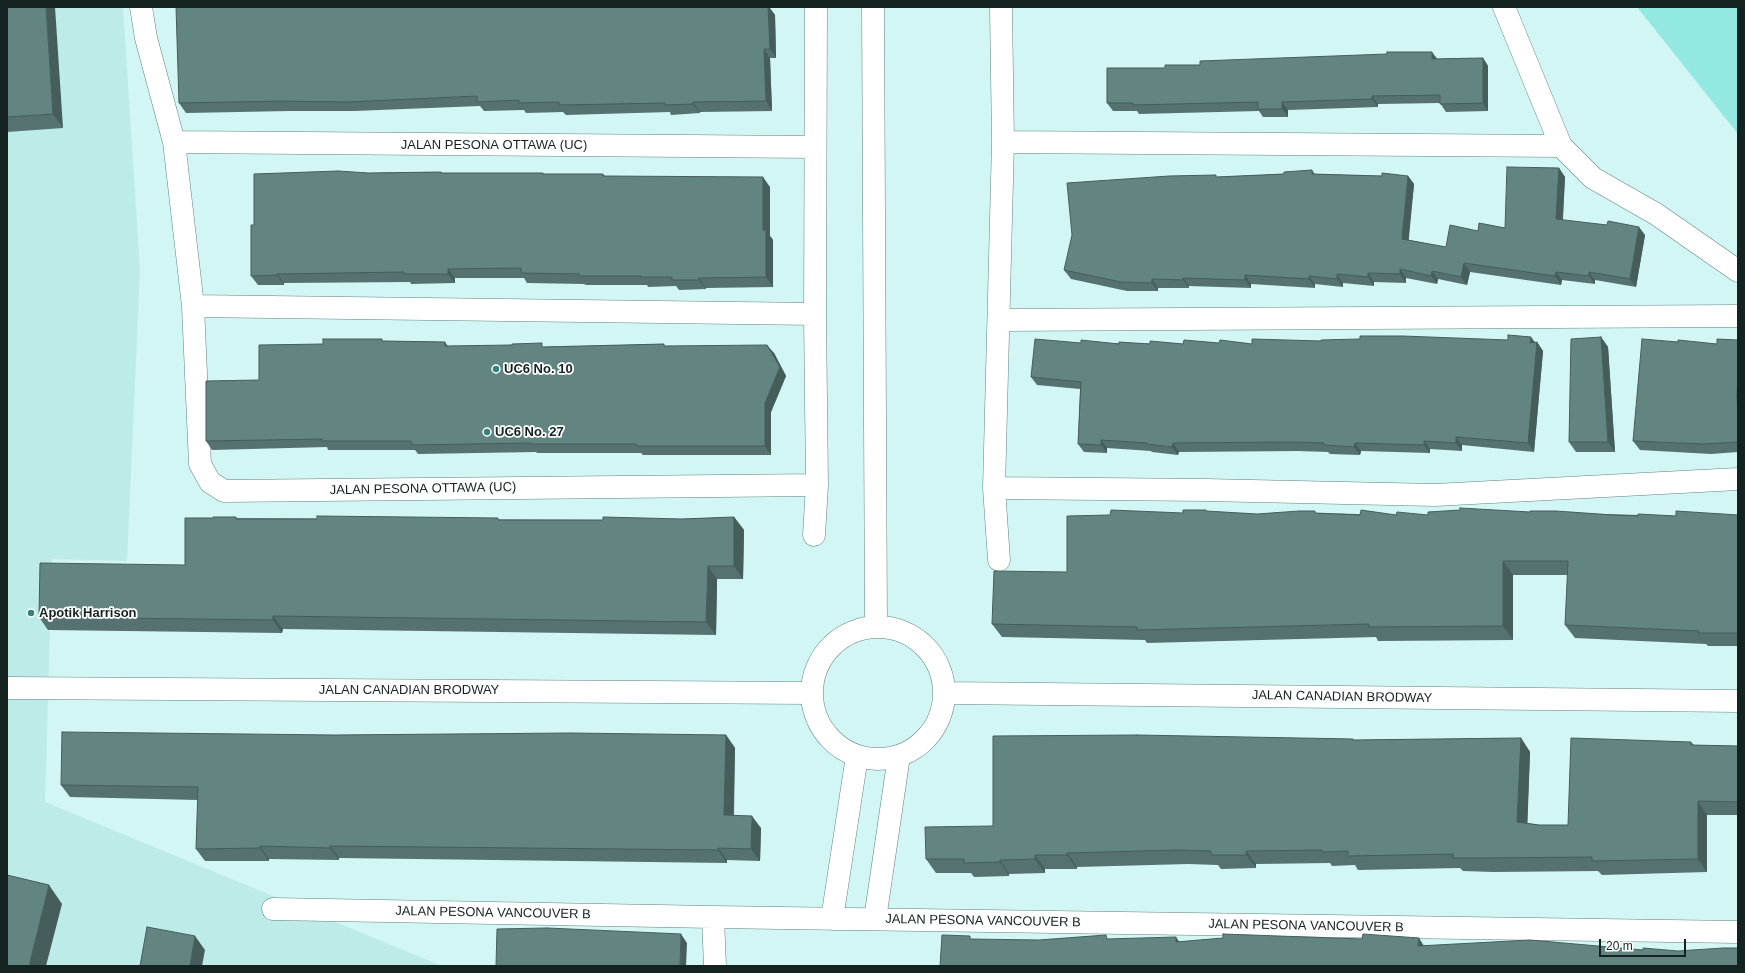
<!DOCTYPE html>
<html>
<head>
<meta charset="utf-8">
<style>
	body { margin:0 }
	#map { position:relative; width:1745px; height:973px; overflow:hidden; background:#d1f6f3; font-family:Arial,sans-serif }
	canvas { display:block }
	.frame { position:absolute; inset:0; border:8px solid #142221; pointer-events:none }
	.scale { position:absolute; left:1599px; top:939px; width:87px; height:18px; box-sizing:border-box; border:2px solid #142221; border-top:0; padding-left:5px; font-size:12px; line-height:14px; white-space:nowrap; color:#142221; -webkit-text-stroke:3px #fff; paint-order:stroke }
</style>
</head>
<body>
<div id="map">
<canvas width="1745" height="973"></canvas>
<div class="frame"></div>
<div class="scale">20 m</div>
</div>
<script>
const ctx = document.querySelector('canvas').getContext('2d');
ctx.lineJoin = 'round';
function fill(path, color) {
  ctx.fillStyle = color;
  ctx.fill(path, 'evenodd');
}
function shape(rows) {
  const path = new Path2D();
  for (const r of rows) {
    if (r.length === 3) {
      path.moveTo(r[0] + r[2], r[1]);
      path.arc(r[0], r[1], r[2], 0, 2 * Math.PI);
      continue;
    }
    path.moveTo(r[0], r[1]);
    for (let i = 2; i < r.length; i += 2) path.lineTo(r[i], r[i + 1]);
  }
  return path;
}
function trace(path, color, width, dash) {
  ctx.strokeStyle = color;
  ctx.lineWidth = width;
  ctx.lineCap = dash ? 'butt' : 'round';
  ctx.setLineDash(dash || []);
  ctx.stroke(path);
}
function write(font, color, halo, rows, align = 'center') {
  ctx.font = font + ' Arial,sans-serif';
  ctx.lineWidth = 3.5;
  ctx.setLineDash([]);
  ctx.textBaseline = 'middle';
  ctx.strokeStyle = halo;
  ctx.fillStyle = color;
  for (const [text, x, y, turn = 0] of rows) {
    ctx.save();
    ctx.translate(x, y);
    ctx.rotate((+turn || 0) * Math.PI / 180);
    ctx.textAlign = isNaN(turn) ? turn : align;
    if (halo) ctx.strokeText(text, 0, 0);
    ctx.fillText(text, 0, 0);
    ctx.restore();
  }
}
fill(shape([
	[7,7,123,7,140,270,127,561,52,559,45,802,442,966,7,966]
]), '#bdebe7');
fill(shape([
	[1637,7,1738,7,1738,134]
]), '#93e8e2');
const minor = shape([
	[141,7,146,38,174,142,193,306,200,464,210,482,224,491,817,485],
	[873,7,876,626],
	[1504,7,1561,146,1593,178,1656,214,1738,271],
	[174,142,815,147],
	[1003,142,1561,146],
	[193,306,815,314],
	[999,320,1738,316],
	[994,488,1206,490,1435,495,1738,479],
	[814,535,817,485,815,314,816,7],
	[999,560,994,488,1003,142,1001,7],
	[273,909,713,917,1738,932],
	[713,917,715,966],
	[832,919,857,756],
	[875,919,899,756]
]);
const tertiary = shape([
	[878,693,66],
	[7,688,811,693],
	[945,693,1738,701]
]);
trace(minor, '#618380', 23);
trace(tertiary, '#618380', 23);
trace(minor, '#fff', 22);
trace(tertiary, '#fff', 22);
fill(shape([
	[7,7,63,128,7,132],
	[734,7,769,7,775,15,776,58,770,58,772,111,700,112,700,113,671,115,670,112,566,115,563,112,526,113,524,110,484,111,480,106,354,111,290,111,186,113,179,103],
	[1483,58,1488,66,1488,111,1446,112,1440,103,1378,104,1378,107,1288,110,1288,117,1263,117,1259,111,1139,114,1137,111,1113,111,1107,103,1165,68,1200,65,1437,59],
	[1559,168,1565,177,1563,220,1645,235,1636,287,1595,280,1595,284,1562,280,1561,285,1470,272,1467,285,1438,279,1437,284,1406,278,1406,283,1374,282,1374,286,1343,283,1343,287,1315,284,1315,288,1251,284,1251,288,1189,286,1189,288,1158,288,1158,291,1127,291,1071,279,1064,270,1217,177,1284,174,1312,170,1315,174,1382,176,1408,176,1414,184,1408,240,1446,247,1478,231,1505,228],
	[441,172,442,173,543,173,544,174,603,174,605,176,770,187,770,236,773,240,773,287,706,288,706,289,679,290,676,286,648,287,647,285,586,285,584,284,527,283,524,278,455,278,455,283,411,284,410,282,284,283,284,285,258,285,251,276,254,225,369,173],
	[1601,337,1608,347,1615,452,1576,452,1569,442],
	[1738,340,1738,452,1711,454,1640,450,1633,441,1678,342,1717,344],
	[384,341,445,342,448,346,544,347,664,344,664,346,774,353,786,376,771,412,771,455,643,455,641,453,537,453,536,452,418,454,415,450,328,450,327,447,212,450,206,441,259,380,323,344],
	[1321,341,1537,342,1543,351,1534,452,1462,445,1462,451,1430,449,1430,453,1361,451,1360,455,1330,454,1328,452,1298,451,1179,452,1178,455,1152,452,1151,451,1107,448,1107,453,1084,452,1078,444,1080,389,1037,385,1031,377,1081,343,1183,344,1219,343,1252,344],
	[1206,510,1207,512,1257,514,1317,513,1396,515,1428,515,1530,512,1676,516,1738,515,1738,646,1708,646,1706,644,1575,638,1565,625,1568,575,1513,575,1513,640,1378,641,1376,637,1147,643,1145,640,1002,637,992,624,1067,572,1183,513],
	[734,517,744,530,743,579,717,579,716,635,283,629,282,633,48,630,39,617,185,565,213,518,603,520,682,519],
	[334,735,726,735,735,748,734,815,761,828,760,861,727,860,727,863,339,858,339,860,269,859,269,861,205,861,196,849,198,800,70,797,61,785],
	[1521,738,1530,752,1527,823,1539,825,1568,825,1691,742,1694,745,1738,746,1738,815,1707,815,1707,872,1602,875,1598,871,1493,872,1463,871,1460,868,1358,870,1355,865,1332,866,1330,863,1256,864,1256,868,1221,869,1218,865,1188,864,1077,867,1077,869,1045,869,1045,873,1009,874,1009,876,974,877,971,873,936,873,926,859,993,826,1354,740]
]), '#557270');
fill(shape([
	[46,7,55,7,63,128,53,114],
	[768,7,769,7,775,15,776,58,770,49],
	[764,49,770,58,772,111,766,101],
	[1432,52,1438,60,1432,59],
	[1483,58,1488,66,1488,111,1483,103],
	[1372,96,1378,104,1378,107,1372,99],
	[693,102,700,112,700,113,693,104],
	[1282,102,1288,110,1288,117,1282,109],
	[1559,168,1565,177,1562,228,1556,219],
	[1408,176,1414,184,1408,248,1402,239],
	[763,177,770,187,770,236,773,240,773,287,766,277,763,230],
	[1639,227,1645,235,1636,287,1630,279],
	[1464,263,1470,272,1467,285,1461,277],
	[448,269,455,278,455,283,448,274],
	[1400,269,1406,278,1406,283,1400,274],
	[1432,271,1438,279,1437,284,1431,276],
	[1556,272,1562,280,1561,285,1555,276],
	[1589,272,1595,280,1595,284,1589,276],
	[1368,273,1374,282,1374,286,1368,277],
	[277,274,284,283,284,285,277,275],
	[1337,274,1343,283,1343,287,1337,279],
	[1245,275,1251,284,1251,288,1245,280],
	[1309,276,1315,284,1315,288,1309,279],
	[699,278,706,288,706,289,699,280],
	[1183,278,1189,286,1189,288,1183,280],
	[1152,279,1158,288,1158,291,1152,283],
	[1531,337,1537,345,1530,343],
	[1601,337,1608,347,1615,452,1608,442],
	[1537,342,1543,351,1534,452,1528,443],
	[767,345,774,353,786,376,771,412,771,455,765,446,765,403],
	[1738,370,1738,422,1737,395],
	[1456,437,1462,445,1462,451,1456,443],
	[1101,440,1107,448,1107,453,1101,445],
	[1424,441,1430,449,1430,453,1424,445],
	[1173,443,1179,452,1178,455,1172,447],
	[1355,443,1361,451,1360,455,1354,447],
	[734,517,744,530,743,579,734,566],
	[1503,561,1513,575,1513,640,1503,626],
	[708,566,717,579,716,635,706,622],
	[273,616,283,629,282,633,273,620],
	[726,735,735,748,733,828,724,815],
	[1521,738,1530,752,1527,836,1517,822],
	[1698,801,1707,815,1707,872,1698,859],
	[752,816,761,828,760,861,751,849],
	[260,846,269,859,269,861,260,848],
	[330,846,339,858,339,860,330,848],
	[718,848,727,860,727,863,718,850],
	[1246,851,1256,864,1256,868,1246,855],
	[1067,853,1077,867,1077,869,1067,855],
	[1035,855,1045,869,1045,873,1035,859],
	[1000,860,1009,874,1009,876,1000,862],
	[49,885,62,904,46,966,29,966],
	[681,934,687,943,686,966,680,966],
	[195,936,205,950,202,966,190,966],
	[1176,937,1182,946,1176,942],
	[1419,938,1424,946,1418,946]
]), '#455d5b');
const building = shape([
	[7,7,46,7,53,114,7,117,7,7],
	[176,7,768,7,770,49,764,49,766,101,693,102,693,104,665,105,665,103,559,105,559,102,519,103,519,100,477,102,477,96,348,102,284,101,179,103,176,7],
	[1387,52,1432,52,1432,59,1483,58,1483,103,1440,104,1440,95,1372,96,1372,99,1282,102,1282,109,1258,109,1258,102,1133,105,1133,103,1107,103,1107,68,1165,68,1165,65,1200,65,1200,61,1387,54,1387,52],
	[1507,167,1559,168,1556,219,1607,225,1608,221,1639,227,1630,279,1589,272,1589,276,1556,272,1555,276,1464,263,1461,277,1432,271,1431,276,1400,269,1400,274,1368,273,1368,277,1337,274,1337,279,1309,276,1309,279,1245,275,1245,280,1183,278,1183,280,1152,279,1152,283,1121,282,1064,270,1072,235,1067,183,1169,176,1216,175,1216,177,1284,174,1284,172,1312,170,1312,174,1382,176,1382,173,1408,176,1402,239,1446,247,1450,225,1478,231,1479,223,1505,228,1507,167],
	[338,171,369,173,441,172,441,173,543,173,543,174,603,174,603,176,763,177,763,230,766,230,766,277,699,278,699,280,672,280,672,277,641,277,641,276,579,276,579,274,521,273,521,268,448,269,448,274,404,274,404,272,277,274,277,275,251,276,251,225,254,225,254,174,338,171],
	[1508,335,1531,337,1530,343,1537,342,1528,443,1456,437,1456,443,1424,441,1424,445,1355,443,1354,447,1324,445,1324,443,1292,442,1173,443,1172,447,1146,444,1147,443,1101,440,1101,445,1078,444,1081,382,1031,377,1035,339,1081,343,1081,340,1119,344,1119,342,1150,344,1150,341,1183,344,1184,340,1219,343,1220,340,1252,344,1252,339,1321,341,1321,340,1360,339,1360,336,1403,336,1508,340,1508,335],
	[1601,337,1608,442,1569,442,1571,339,1601,337],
	[323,339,382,339,382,341,445,342,445,346,512,345,512,344,542,343,542,347,664,344,664,346,767,345,780,367,765,403,765,446,637,446,636,444,531,444,531,443,412,445,411,441,322,441,322,439,206,441,206,381,259,380,259,345,323,344,323,339],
	[1642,339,1678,342,1678,340,1717,344,1717,339,1738,340,1738,370,1737,395,1738,422,1738,442,1704,444,1633,441,1642,339],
	[1460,508,1530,512,1530,511,1556,511,1613,515,1638,516,1638,514,1676,516,1676,511,1738,515,1738,633,1698,633,1699,631,1565,625,1568,561,1503,561,1503,626,1369,627,1369,624,1137,630,1137,627,992,624,994,571,1067,572,1067,516,1110,515,1111,510,1183,513,1183,510,1206,510,1206,511,1257,514,1299,511,1315,511,1315,513,1360,515,1361,510,1396,515,1397,512,1428,515,1428,512,1460,510,1460,508],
	[317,516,498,518,498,520,603,520,603,517,682,519,734,517,734,566,708,566,706,622,273,616,273,620,39,617,40,563,185,565,185,518,213,518,213,517,236,517,236,519,317,519,317,516],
	[62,732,334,735,571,733,726,735,724,815,752,816,751,849,718,848,718,850,330,846,330,848,260,846,260,848,196,849,198,787,61,785,62,732],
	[1137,735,1353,739,1353,740,1521,738,1517,822,1539,825,1568,825,1571,738,1691,742,1691,745,1738,746,1738,802,1698,801,1698,859,1592,861,1592,857,1483,858,1453,858,1453,854,1348,856,1348,851,1322,852,1322,850,1246,851,1246,855,1211,855,1211,851,1178,850,1067,853,1067,855,1035,855,1035,859,1000,860,1000,862,964,863,964,859,926,859,925,827,993,826,993,736,1137,735],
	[7,875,49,885,29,966,7,966,7,875],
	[147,927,195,936,190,966,140,966,147,927],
	[547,928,681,934,680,966,496,966,497,929,547,928],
	[1223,934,1362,939,1363,934,1419,938,1418,946,1530,940,1643,950,1643,948,1678,951,1723,948,1738,948,1738,966,940,966,942,935,970,936,970,939,1039,940,1106,935,1107,939,1176,937,1176,942,1223,938,1223,934]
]);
fill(building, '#638582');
trace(building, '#455d5b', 1);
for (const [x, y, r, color] of [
	[496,369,4,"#39817d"],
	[487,432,4,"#39817d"],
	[31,613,4,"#39817d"]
]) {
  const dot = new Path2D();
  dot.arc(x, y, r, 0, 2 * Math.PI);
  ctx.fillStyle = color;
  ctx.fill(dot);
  trace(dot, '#fff', 1.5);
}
write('13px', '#142221', '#fff', [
	["JALAN PESONA OTTAWA (UC)",494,145],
	["JALAN PESONA OTTAWA (UC)",423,489,-1],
	["JALAN CANADIAN BRODWAY",409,690],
	["JALAN CANADIAN BRODWAY",1342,697,1],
	["JALAN PESONA VANCOUVER B",493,913,1],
	["JALAN PESONA VANCOUVER B",983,921,1],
	["JALAN PESONA VANCOUVER B",1306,926,1]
]);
write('bold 13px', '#142221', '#fff', [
	["UC6 No. 10",504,369],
	["UC6 No. 27",495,432],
	["Apotik Harrison",39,613]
], 'left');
</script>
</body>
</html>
